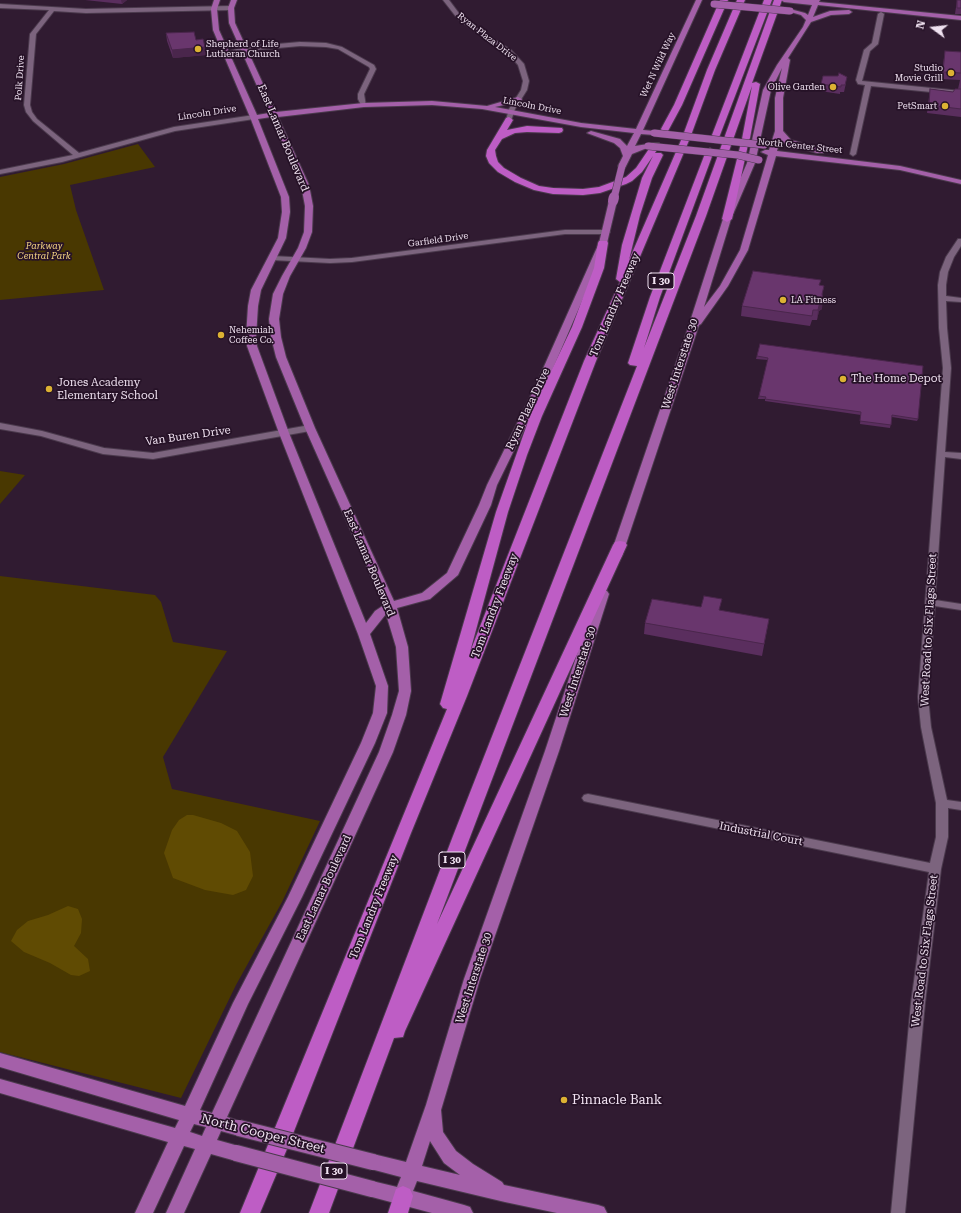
<!DOCTYPE html>
<html>
<head>
<meta charset="utf-8">
<style>
	body { margin:0 }
	#map { position:relative; width:961px; height:1213px; overflow:hidden; background:#301b31; font-family:"Roboto Serif",serif }
	canvas { display:block }
	.north { position:absolute; left:913px; top:8px; width:40px; height:40px; -webkit-text-stroke:3px #261227; paint-order:stroke; rotate:285deg; font-size:11px; font-weight:700; line-height:16px; text-align:center; color:#efe1f0 }
	.north::after { content:''; display:block; margin:auto; width:14px; height:18px; background:#efe1f0; clip-path:polygon(50% 0,100% 100%,50% 72%,0 100%) }
</style>
</head>
<body>
<div id="map">
<canvas width="961" height="1213"></canvas>
<div class="north">N</div>
</div>
<script>
const ctx = document.querySelector('canvas').getContext('2d');
ctx.lineJoin = 'round';
function fill(path, color) {
  ctx.fillStyle = color;
  ctx.fill(path, 'evenodd');
}
function shape(rows) {
  const path = new Path2D();
  for (const r of rows) {
    path.moveTo(r[0], r[1]);
    for (let i = 2; i < r.length; i += 2) path.lineTo(r[i], r[i + 1]);
  }
  return path;
}
function trace(path, color, width, dash) {
  ctx.strokeStyle = color;
  ctx.lineWidth = width;
  ctx.lineCap = dash ? 'butt' : 'round';
  ctx.setLineDash(dash || []);
  ctx.stroke(path);
}
function write(font, color, halo, rows, align = 'center') {
  ctx.font = font + ' "Roboto Serif",serif';
  ctx.lineWidth = 3.5;
  ctx.setLineDash([]);
  ctx.textBaseline = 'middle';
  ctx.strokeStyle = halo;
  ctx.fillStyle = color;
  for (const [text, x, y, turn = 0] of rows) {
    ctx.save();
    ctx.translate(x, y);
    ctx.rotate((+turn || 0) * Math.PI / 180);
    ctx.textAlign = isNaN(turn) ? turn : align;
    if (halo) ctx.strokeText(text, 0, 0);
    ctx.fillText(text, 0, 0);
    ctx.restore();
  }
}
fill(shape([
	[138,144,155,167,70,185,76,210,104,290,0,300,0,177,64,164],
	[0,471,25,475,0,504],
	[0,576,155,595,161,602,173,642,227,651,163,757,172,789,320,821,282,902,236,985,181,1098,0,1052]
]), '#493801');
fill(shape([
	[187,815,193,815,221,823,237,831,250,852,253,876,246,890,233,895,205,890,173,878,164,853,172,830,179,820],
	[68,906,78,909,82,919,81,933,74,946,88,959,90,971,79,976,71,975,50,963,24,952,11,941,17,930,28,921,48,915]
]), '#604b03');
const minor = shape([
	[443,0,449,0,461,16,475,27,511,50,524,64,529,81,527,90,515,109,511,121,506,120,509,109,521,90,523,81,518,65,507,52,471,29,457,18,443,0],
	[0,4,86,9,231,6,234,8,231,10,86,13,54,11,36,34,30,105,32,112,37,119,79,153,174,127,254,115,257,117,254,119,175,131,62,162,0,174,0,170,73,155,33,121,26,112,24,105,30,34,49,10,0,8,0,4],
	[881,12,884,14,878,44,870,51,862,81,961,91,961,95,871,86,856,154,853,156,850,154,865,85,858,84,856,80,864,50,872,43,878,14,881,12],
	[300,42,326,43,342,47,374,65,376,69,364,94,366,106,361,105,358,99,358,94,370,69,369,67,338,49,326,47,300,46,244,51,226,55,223,53,244,47,300,42],
	[565,230,606,230,610,232,606,234,565,234,352,262,330,263,272,260,268,258,272,256,330,259,352,258,565,230],
	[958,239,961,239,961,246,954,257,948,272,946,285,946,296,961,298,961,302,946,301,947,328,951,368,945,452,961,453,961,459,945,457,935,600,961,604,961,610,935,606,928,697,931,727,947,800,961,802,961,810,948,808,948,837,941,869,925,1003,905,1213,891,1213,911,1003,929,872,588,802,584,801,582,798,584,795,588,794,930,863,936,837,936,803,921,727,918,697,943,368,939,328,938,285,940,272,946,257,958,239],
	[0,423,42,431,104,448,153,453,310,425,314,428,310,431,153,459,103,454,41,436,0,429,0,423]
]);
const major = shape([
	[214,0,220,0,217,9,219,30,257,115,269,113,229,23,228,8,231,0,237,0,234,8,235,23,276,112,364,103,432,101,487,106,518,97,522,99,521,101,495,107,581,123,636,129,696,0,702,0,643,130,654,131,658,133,654,135,641,134,635,146,648,144,652,146,632,154,625,168,619,168,618,166,623,156,620,148,614,143,587,133,591,131,620,139,627,146,634,133,581,127,482,109,432,105,364,107,278,117,309,185,313,206,312,232,306,248,290,276,283,294,279,319,281,337,286,357,315,428,394,601,422,593,447,573,479,505,487,485,534,389,599,243,609,201,613,199,617,201,607,243,544,389,497,485,491,505,458,575,430,599,397,608,408,647,411,691,406,715,393,752,227,1117,245,1123,247,1128,245,1133,239,1136,221,1131,217,1140,242,1147,245,1153,242,1159,236,1161,211,1154,184,1213,166,1213,195,1149,184,1146,153,1213,135,1213,168,1142,0,1093,0,1079,175,1128,179,1120,0,1067,0,1053,185,1106,233,1003,288,897,361,743,373,713,376,686,358,634,279,433,247,346,246,337,248,306,251,290,278,238,282,212,281,197,250,117,213,30,211,9,214,0],
	[271,117,301,185,305,206,304,232,298,248,282,276,273,294,269,319,271,337,276,357,305,428,384,605,375,611,366,623,289,433,257,346,256,337,258,306,261,290,286,238,290,212,289,197,258,119,271,117],
	[386,614,396,647,399,691,392,715,379,752,212,1113,200,1110,248,1004,302,897,375,743,387,713,388,686,370,634,386,614],
	[194,1124,206,1127,202,1136,190,1132,194,1124],
	[781,0,820,0,819,2,961,16,961,20,818,5,813,17,830,11,849,10,852,12,849,14,831,15,811,22,788,58,790,60,783,98,783,131,791,140,823,149,824,151,823,153,817,153,785,144,780,139,777,151,900,166,961,180,961,184,900,170,776,156,748,250,728,286,701,324,699,325,622,556,620,559,616,560,612,559,610,556,687,331,723,219,747,163,763,90,777,65,803,27,806,20,801,15,787,11,790,9,805,13,808,15,812,5,784,2,781,0],
	[782,68,775,98,775,131,769,150,765,150,761,152,768,155,740,250,720,286,704,307,731,219,755,163,771,90,782,68],
	[603,590,607,591,609,594,559,751,480,979,441,1110,443,1132,456,1151,473,1164,502,1182,504,1185,598,1205,604,1207,607,1213,557,1213,505,1202,417,1181,413,1191,464,1205,470,1207,473,1213,432,1213,372,1197,366,1195,363,1189,366,1183,372,1181,397,1187,401,1177,367,1168,364,1162,367,1156,373,1154,406,1162,426,1105,464,979,545,751,597,594,599,591,603,590],
	[430,1141,444,1163,460,1175,422,1166,430,1141]
]);
const highway = shape([
	[720,0,728,0,682,105,668,131,662,131,661,129,674,105,720,0],
	[737,0,745,0,715,70,690,138,596,361,467,696,411,833,287,1149,260,1213,240,1213,447,709,443,708,440,704,496,512,530,416,572,327,594,268,598,243,599,241,607,241,608,243,604,268,582,327,542,416,527,455,508,512,470,652,584,361,620,282,616,279,622,245,642,178,653,156,642,172,632,181,626,184,600,193,583,195,553,194,534,190,515,182,498,172,489,163,486,156,487,150,506,118,509,117,513,120,507,130,527,126,562,128,563,130,562,132,559,133,527,132,515,133,502,139,495,150,496,156,498,162,504,168,521,178,539,186,553,188,583,189,599,187,626,177,636,168,653,143,659,143,660,145,655,153,661,153,663,155,652,178,640,215,629,260,682,138,707,70,737,0],
	[764,0,772,0,720,135,719,137,713,137,712,135,764,0],
	[774,0,782,0,752,83,756,82,760,84,750,138,749,140,732,219,727,222,722,219,742,139,752,86,706,216,437,924,613,545,615,542,620,541,625,542,627,545,405,1031,403,1037,394,1038,329,1213,309,1213,453,836,637,366,630,365,628,363,650,297,706,151,710,148,714,151,660,297,644,348,696,216,774,0],
	[403,1186,410,1189,413,1196,408,1213,388,1213,396,1189,403,1186]
]);
trace(minor, '#4b3a4d', 2);
trace(major, '#4b3a4d', 2);
trace(highway, '#4b3a4d', 2);
fill(minor, '#7c647e');
fill(major, '#a460a9');
fill(highway, '#be5dc5');
const majorBridgeFar2 = shape([
	[714,4,790,11],
	[654,133,764,145],
	[648,146,738,155,759,160],
	[614,198,622,166]
]);
const majorBridgeFar1 = shape([
	[613,201,614,197]
]);
const majorBridge = shape([
	[239,1128,373,1162],
	[236,1153,372,1189]
]);
trace(majorBridgeFar2, '#4b3a4d', 8, []);
trace(majorBridgeFar1, '#4b3a4d', 11, []);
trace(majorBridge, '#4b3a4d', 18, []);
trace(majorBridgeFar2, '#a460a9', 7);
trace(majorBridgeFar1, '#a460a9', 10);
trace(majorBridge, '#a460a9', 16);
fill(shape([
	[85,0,127,0,122,4],
	[957,0,961,0,961,14,955,14],
	[166,33,196,40,205,47,206,55,173,58,167,41],
	[945,51,961,52,961,117,927,113,930,89,953,92,958,89,960,80,941,79],
	[846,83,844,92,840,92,840,94,820,91,821,84],
	[820,285,824,286,822,295,822,309,819,311,817,320,812,320,810,326,741,316,742,306],
	[760,344,918,419,917,421,892,417,890,428,860,424,861,415,765,401,765,399,758,399,768,360,756,359],
	[720,611,769,619,762,656,644,634,645,623]
]), '#5a2e5e');
fill(shape([
	[121,0,127,0,122,4],
	[205,47,206,55,173,58,172,50],
	[824,286,821,300,823,299,822,309,819,311,817,320,818,310]
]), '#4a264c');
const building = shape([
	[957,0,961,0,961,8,957,8,957,0],
	[194,32,196,40,203,39,205,47,172,50,166,33,194,32],
	[945,51,961,52,961,73,943,72,945,51],
	[839,73,847,77,845,85,841,85,841,87,821,84,823,76,838,76,839,73],
	[930,89,953,92,955,89,961,89,961,109,929,105,930,89],
	[753,271,821,280,819,285,824,286,822,294,823,299,820,301,818,310,813,310,812,316,742,306,753,271],
	[760,344,923,366,918,419,892,415,891,425,860,421,861,412,765,399,766,397,759,396,768,358,757,356,760,344],
	[704,596,722,599,719,610,769,619,764,644,645,623,652,599,701,607,704,596]
]);
fill(building, '#69366d');
trace(building, '#4a264c', 1);
for (const [x, y, r, color] of [
	[198,49,4,"#dcb233"],
	[951,73,4,"#dcb233"],
	[833,87,4,"#dcb233"],
	[945,106,4,"#dcb233"],
	[783,300,4,"#dcb233"],
	[221,335,4,"#dcb233"],
	[843,379,4,"#dcb233"],
	[49,389,4,"#dcb233"],
	[564,1100,4,"#dcb233"]
]) {
  const dot = new Path2D();
  dot.arc(x, y, r, 0, 2 * Math.PI);
  ctx.fillStyle = color;
  ctx.fill(dot);
  trace(dot, '#261227', 1.5);
}
write('9px', '#efe1f0', '#261227', [
	["Ryan Plaza Drive",487,37,38],
	["Wet N Wild Way",658,65,-65],
	["Polk Drive",20,78,-86],
	["Lincoln Drive",532,106,11],
	["Lincoln Drive",207,113,-9],
	["North Center Street",800,146,6],
	["Garfield Drive",438,240,-8]
]);
write('9px', '#efe1f0', '#261227', [
	["Shepherd of Life",206,44],
	["Lutheran Church",206,54],
	["Studio",943,68,"right"],
	["Movie Grill",943,78,"right"],
	["Olive Garden",825,87,"right"],
	["PetSmart",937,106,"right"],
	["LA Fitness",791,300],
	["Nehemiah",229,330],
	["Coffee Co.",229,340]
], 'left');
write('italic 9px', '#f8d884', '#261227', [
	["Parkway",44,246],
	["Central Park",44,256]
]);
for (const [x, y, w] of [
	[661,281,26],
	[452,860,26],
	[334,1171,26]
]) {
  const box = new Path2D();
  box.roundRect(x - w / 2, y - 8, w, 16, 3);
  ctx.fillStyle = '#261227';
  ctx.fill(box);
  trace(box, '#efe1f0', 1);
}
write('bold 10px', '#efe1f0', null, [
	["I 30",661,281],
	["I 30",452,860],
	["I 30",334,1171]
]);
write('11px', '#efe1f0', '#261227', [
	["East Lamar Boulevard",283,138,67],
	["Tom Landry Freeway",615,305,-67],
	["West Interstate 30",680,364,-72],
	["Ryan Plaza Drive",528,409,-65],
	["Van Buren Drive",188,436,-8],
	["East Lamar Boulevard",369,563,67],
	["Tom Landry Freeway",495,606,-69],
	["West Road to Six Flags Street",929,630,-87],
	["West Interstate 30",578,672,-72],
	["Industrial Court",761,834,11],
	["East Lamar Boulevard",324,888,-65],
	["Tom Landry Freeway",374,907,-68],
	["West Road to Six Flags Street",925,951,-83],
	["West Interstate 30",474,978,-72]
]);
write('11px', '#efe1f0', '#261227', [
	["The Home Depot",851,379],
	["Jones Academy",57,383],
	["Elementary School",57,396]
], 'left');
write('13px', '#efe1f0', '#261227', [
	["Pinnacle Bank",572,1100]
], 'left');
write('13px', '#efe1f0', '#261227', [
	["North Cooper Street",263,1134,14]
]);
</script>
</body>
</html>
